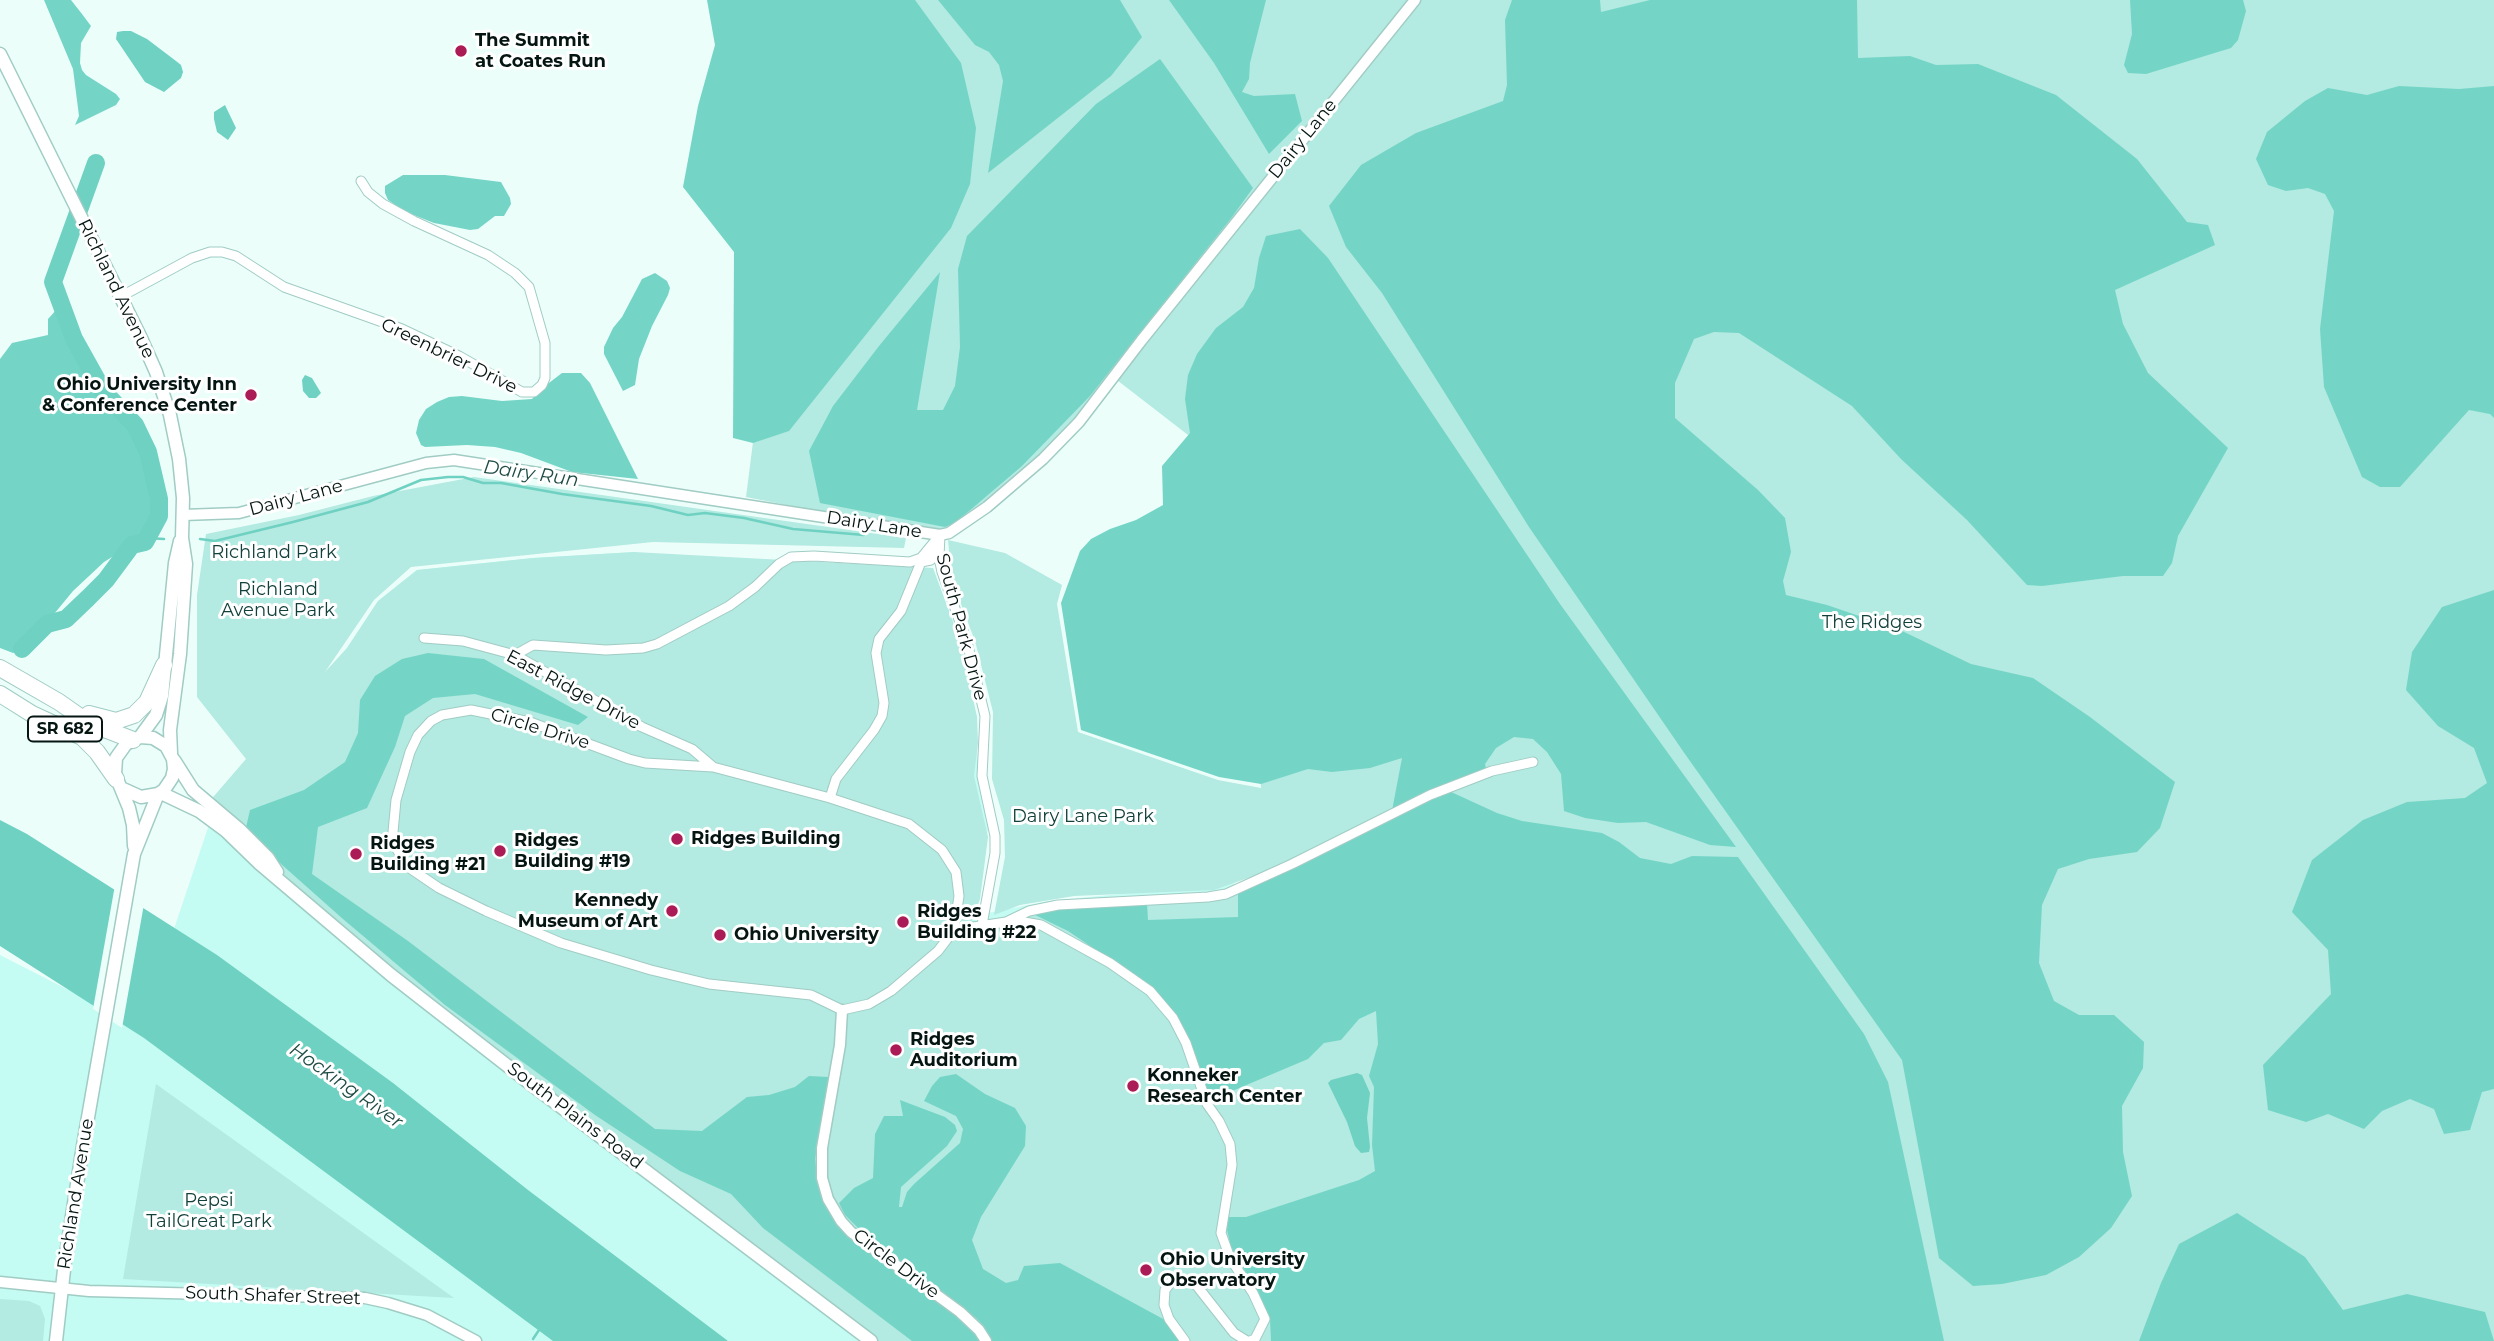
<!DOCTYPE html>
<html>
<head>
<meta charset="utf-8">
<style>
	body { margin:0 }
	canvas { display:block; background:#ecfefa }
</style>
</head>
<body>
<canvas width="2494" height="1341"></canvas>
<script>
const ctx = document.querySelector('canvas').getContext('2d');
ctx.lineJoin = 'round';
function fill(path, color) {
  ctx.fillStyle = color;
  ctx.fill(path, 'evenodd');
}
function shape(rows) {
  const path = new Path2D();
  for (const r of rows) {
    path.moveTo(r[0], r[1]);
    for (let i = 2; i < r.length; i += 2) path.lineTo(r[i], r[i + 1]);
  }
  return path;
}
function trace(path, color, width, dash) {
  ctx.strokeStyle = color;
  ctx.lineWidth = width;
  ctx.lineCap = dash ? 'butt' : 'round';
  ctx.setLineDash(dash || []);
  ctx.stroke(path);
}
function write(font, color, halo, rows, align = 'center') {
  ctx.font = font + ' Montserrat,sans-serif';
  ctx.lineWidth = 6;
  ctx.setLineDash([]);
  ctx.textBaseline = 'middle';
  ctx.strokeStyle = halo;
  ctx.fillStyle = color;
  for (const [text, x, y, turn = 0] of rows) {
    ctx.save();
    ctx.translate(x, y);
    ctx.rotate((+turn || 0) * Math.PI / 180);
    ctx.textAlign = isNaN(turn) ? turn : align;
    if (halo) ctx.strokeText(text, 0, 0);
    ctx.fillText(text, 0, 0);
    ctx.restore();
  }
}
fill(shape([
	[634,552,964,669,988,829,973,916,1048,901,1234,883,1420,1164,1279,1341,0,1341,0,955,141,1027,218,798,347,648,378,601,417,570,533,558]
]), '#c4fbf2');
fill(shape([
	[747,0,2494,0,2494,1341,871,1341,315,911,208,803,246,759,197,697,197,595,206,534,299,515,373,496,474,477,906,538,904,548,653,542,411,567,374,600,325,672,347,648,378,601,417,570,533,558,634,552,933,568,961,643,977,717,978,743,974,776,988,837,980,899,972,921,998,924,1022,914,1217,896,1268,871,1214,890,1074,896,1020,905,994,915,1005,857,1004,820,992,779,993,712,975,641,952,580,948,540,1005,553,1062,585,1057,604,1078,732,1218,780,1261,788,1236,472,1113,377,1088,411,1009,489,940,535,746,497,766,340],
	[156,1084,454,1298,123,1279],
	[0,1299,29,1301,40,1306,45,1319,43,1341,0,1341]
]), '#b3eae1');
fill(shape([
	[44,0,71,0,82,14,91,26,81,43,80,63,82,70,86,75,116,94,120,99,116,105,75,125,79,116,73,69],
	[707,0,915,0,961,63,976,128,970,184,951,228,789,431,753,443,733,438,734,252,683,187,698,106,715,45],
	[938,0,1120,0,1142,37,1111,76,988,173,1003,81,999,65,989,52,975,45],
	[1169,0,1266,0,1250,63,1249,79,1242,92,1254,96,1295,94,1302,121,1269,154,1214,63],
	[1512,0,1600,0,1601,12,1650,0,1857,0,1858,58,1910,56,1936,65,1978,64,2056,95,2137,159,2187,222,2208,225,2215,245,2115,290,2123,324,2148,373,2228,448,2178,536,2172,563,2163,576,2123,576,2042,586,2027,585,1967,520,1901,459,1852,406,1739,333,1714,332,1694,339,1675,383,1675,418,1758,490,1785,518,1791,552,1783,581,1786,595,1827,605,1900,630,1971,664,2033,678,2090,717,2175,782,2160,828,2137,852,2089,859,2058,869,2042,905,2039,963,2054,1001,2079,1015,2114,1015,2144,1042,2143,1068,2122,1106,2123,1152,2132,1196,2111,1228,2079,1257,2046,1275,2002,1284,1973,1286,1939,1258,1902,1060,1685,754,1529,527,1382,293,1346,247,1329,206,1361,165,1416,133,1503,101,1507,85,1505,20],
	[2130,0,2243,0,2246,11,2238,40,2231,48,2146,74,2128,73,2124,65,2132,34],
	[1160,59,1253,188,1232,217,1090,396,1022,466,955,523,945,527,820,503,809,451,833,406,879,346,940,272,917,410,943,410,955,386,960,347,958,269,967,236,1096,104],
	[2399,86,2459,89,2494,86,2494,418,2490,414,2469,410,2400,487,2380,487,2362,477,2324,387,2320,329,2334,211,2325,194,2308,188,2286,191,2268,185,2256,159,2267,132,2305,101,2328,88,2367,95],
	[403,175,445,175,501,182,510,198,511,204,504,216,495,216,478,229,470,230,434,223,406,212,388,200,385,193,385,186],
	[1300,229,1328,258,1560,604,1736,847,1710,845,1646,822,1618,823,1585,818,1564,811,1561,774,1547,752,1533,739,1514,737,1496,748,1485,764,1487,773,1444,789,1416,807,1449,791,1497,813,1522,821,1602,833,1619,842,1640,858,1671,864,1692,856,1738,857,1864,1034,1888,1082,1944,1341,1271,1341,1270,1319,1255,1288,1231,1247,1227,1230,1228,1217,1246,1217,1359,1180,1375,1171,1372,1145,1374,1087,1369,1076,1378,1044,1376,1011,1359,1019,1341,1040,1324,1043,1308,1059,1218,1097,1206,1096,1175,1019,1154,989,1068,931,1031,913,1054,909,1147,903,1148,920,1238,917,1238,892,1391,816,1402,758,1370,768,1332,772,1308,769,1261,784,1219,777,1081,730,1061,603,1080,551,1091,539,1110,529,1136,520,1163,505,1162,466,1190,433,1185,399,1188,375,1197,354,1216,328,1243,307,1254,288,1259,258,1266,236],
	[655,273,667,281,670,288,668,295,652,326,639,359,635,385,623,391,604,354,604,347,613,328,622,317,642,279],
	[57,309,71,309,74,322,74,335,85,352,98,382,111,397,135,419,144,433,152,456,164,511,158,524,149,534,104,562,73,591,26,648,13,653,0,648,0,359,12,343,48,335,48,319],
	[562,373,581,373,590,383,638,479,572,472,521,453,495,447,467,445,425,447,421,445,416,433,419,420,426,409,437,402,449,397,462,396,502,401,532,399,541,389],
	[2494,590,2494,1089,2482,1092,2470,1130,2444,1134,2434,1109,2410,1099,2382,1111,2364,1129,2328,1114,2306,1122,2268,1110,2263,1065,2331,994,2328,950,2292,912,2312,860,2363,820,2407,802,2465,798,2487,783,2474,748,2438,726,2406,690,2412,652,2442,607],
	[428,653,484,659,588,717,578,725,475,694,433,698,405,716,395,747,367,808,318,827,312,874,408,941,655,1129,702,1131,747,1097,769,1095,795,1087,809,1076,829,1077,815,1159,819,1190,825,1206,837,1225,848,1236,950,1311,975,1333,980,1341,912,1341,763,1228,731,1194,680,1171,595,1115,445,1005,343,919,245,832,250,810,304,790,345,762,358,733,360,700,375,676,402,659],
	[956,1074,985,1094,1015,1108,1026,1126,1025,1146,981,1217,972,1240,983,1269,1006,1283,1018,1280,1024,1266,1060,1263,1165,1320,1181,1341,991,1341,983,1325,976,1318,861,1231,845,1215,839,1203,854,1188,873,1178,875,1134,884,1116,903,1116,900,1100,945,1117,955,1125,957,1131,947,1146,901,1187,899,1207,902,1207,907,1192,914,1184,960,1143,963,1129,956,1116,924,1101,932,1086,940,1077],
	[2237,1213,2305,1257,2343,1310,2407,1294,2485,1312,2494,1341,2139,1341,2161,1283,2179,1244]
]), '#74d5c7');
fill(shape([
	[123,31,131,31,147,39,176,61,181,65,183,72,181,78,164,92,145,82,116,39,117,32],
	[225,105,236,128,228,140,217,132,214,119,214,112],
	[305,375,312,378,321,393,316,398,309,398,303,391,302,380],
	[0,820,27,834,217,955,393,1083,528,1190,728,1341,553,1341,144,1038,0,946],
	[1357,1073,1362,1075,1370,1093,1367,1118,1370,1147,1369,1152,1361,1153,1355,1146,1347,1122,1328,1083,1331,1080]
]), '#6fd1c2');
fill(shape([
	[115,885,144,904,122,1028,93,1009]
]), '#ecfefa');
trace(shape([
	[148,538,164,539],
	[200,539,215,541,293,522,368,502,421,480,448,477,463,477,483,483,501,483,562,494,651,506,688,515,705,513,744,518,793,529,864,535],
	[533,1339,539,1330]
]), '#6fd1c2', 2.5);
trace(shape([
	[22,649,47,624,66,619,88,598,106,580,132,545,145,542,159,516,159,499,148,452,135,425,103,391,74,339,53,282,96,163]
]), '#6fd1c2', 18);
const minor = shape([
	[120,297,192,258,210,252,222,252,236,256,284,287,402,329,459,356,522,392,534,392,542,385,545,378,545,343,529,287,515,273,488,255,414,221,383,204,368,192,361,181],
	[940,535,939,557,942,572,967,642,985,716,982,776,995,836,995,853,982,925],
	[424,638,463,641,515,655,642,727,692,749,712,766],
	[515,655,533,645,606,650,643,648,657,644,729,606,755,587,779,564,791,557,814,556,910,562,921,558,940,535],
	[471,710,530,722,629,759,645,763,713,767,830,798,909,824,942,850,956,872,959,896,954,930,938,951,891,991,869,1004,842,1010,811,995,709,984,651,970,561,943,486,911,439,888,405,865,397,849,393,832,396,800,410,752,418,735,431,721,442,715,471,710],
	[830,798,836,779,874,730,882,716,884,703,876,653,879,639,901,611,921,562,931,560,936,547],
	[1013,920,1041,925,1110,963,1150,991,1173,1018,1186,1043,1207,1104,1219,1121,1230,1144,1232,1165,1221,1233,1230,1258,1253,1293,1265,1319,1255,1339,1250,1341],
	[954,930,1006,922,1029,911,1058,905,1208,897,1226,894,1292,864,1430,795,1492,771,1533,762],
	[1185,1341,1169,1319,1164,1305,1165,1290,1171,1282,1178,1279,1187,1280,1197,1286,1234,1333,1247,1341]
]);
const tertiary = shape([
	[183,515,239,513,426,463,454,460,940,535,949,533,987,507,1043,459,1079,422,1141,341,1415,0],
	[842,1010,840,1045,822,1148,822,1178,828,1199,841,1221,851,1232,960,1312,979,1330,986,1341],
	[0,1282,89,1291,365,1298,388,1303,427,1315,476,1341]
]);
const secondary = shape([
	[0,54,140,336,156,372,170,415,179,459,183,498,182,538,186,564,180,654,170,730,171,753],
	[140,737,156,715,162,696,175,563,180,541],
	[174,760,193,790,239,829,268,858,277,872],
	[121,788,141,797,158,794,164,790,172,778,174,769,173,759,166,746,153,738,140,737,126,744,116,758,115,774,129,808,133,825,134,846],
	[161,793,199,811,226,831,260,864,391,975,536,1088,871,1341],
	[56,1341,65,1261,83,1146,134,854,158,794]
]);
const motorway = shape([
	[0,668,59,702,89,723,133,740],
	[0,694,32,714,82,737,97,752,116,779],
	[89,714,116,721,134,715,147,702,164,665]
]);
trace(minor, '#a0ccc4', 11);
trace(tertiary, '#a0ccc4', 13);
trace(secondary, '#a0ccc4', 15);
trace(motorway, '#a0ccc4', 18);
trace(minor, '#fff', 9);
trace(tertiary, '#fff', 10);
trace(secondary, '#fff', 12);
trace(motorway, '#fff', 16);
for (const [x, y, r, color] of [
	[461,51,7,"#ab1b56"],
	[251,395,7,"#ab1b56"],
	[677,839,7,"#ab1b56"],
	[500,851,7,"#ab1b56"],
	[356,854,7,"#ab1b56"],
	[672,911,7,"#ab1b56"],
	[903,922,7,"#ab1b56"],
	[720,935,7,"#ab1b56"],
	[896,1050,7,"#ab1b56"],
	[1133,1086,7,"#ab1b56"],
	[1146,1270,7,"#ab1b56"]
]) {
  const dot = new Path2D();
  dot.arc(x, y, r, 0, 2 * Math.PI);
  ctx.fillStyle = color;
  ctx.fill(dot);
  trace(dot, '#fff', 2.5);
}
for (const [x, y, w] of [
	[65,729,74]
]) {
  const box = new Path2D();
  box.roundRect(x - w / 2, y - 12.5, w, 25, 5);
  ctx.fillStyle = '#fff';
  ctx.fill(box);
  trace(box, '#051512', 2);
}
write('bold 16px', '#051512', null, [
	["SR 682",65,729]
]);
write('bold 18px', '#051512', '#fff', [
	["The Summit",475,41],
	["at Coates Run",475,62],
	["Ohio University Inn",237,385,"right"],
	["& Conference Center",237,406,"right"],
	["Ridges Building",691,839],
	["Ridges",514,841],
	["Building #19",514,862],
	["Ridges",370,844],
	["Building #21",370,865],
	["Kennedy",658,901,"right"],
	["Museum of Art",658,922,"right"],
	["Ridges",917,912],
	["Building #22",917,933],
	["Ohio University",734,935],
	["Ridges",910,1040],
	["Auditorium",910,1061],
	["Konneker",1147,1076],
	["Research Center",1147,1097],
	["Ohio University",1160,1260],
	["Observatory",1160,1281]
], 'left');
write('18px', '#051512', '#fff', [
	["Dairy Lane",1303,139,-51],
	["Richland Avenue",116,289,64],
	["Greenbrier Drive",449,356,26],
	["Dairy Lane",296,498,-15],
	["Dairy Lane",874,525,9],
	["South Park Drive",961,627,75],
	["East Ridge Drive",573,690,28],
	["Circle Drive",540,729,17],
	["South Plains Road",575,1116,37],
	["Richland Avenue",76,1194,-81],
	["Circle Drive",896,1264,37],
	["South Shafer Street",273,1296,2]
]);
write('18px', '#12403a', '#fff', [
	["Richland Park",274,553],
	["Richland",278,590],
	["Avenue Park",278,611],
	["The Ridges",1872,623],
	["Dairy Lane Park",1083,817],
	["Pepsi",209,1201],
	["TailGreat Park",209,1222]
]);
write('italic 19px', '#1f4c45', '#fff', [
	["Dairy Run",531,474,8],
	["Hocking River",346,1086,35]
]);
</script>
</body>
</html>
